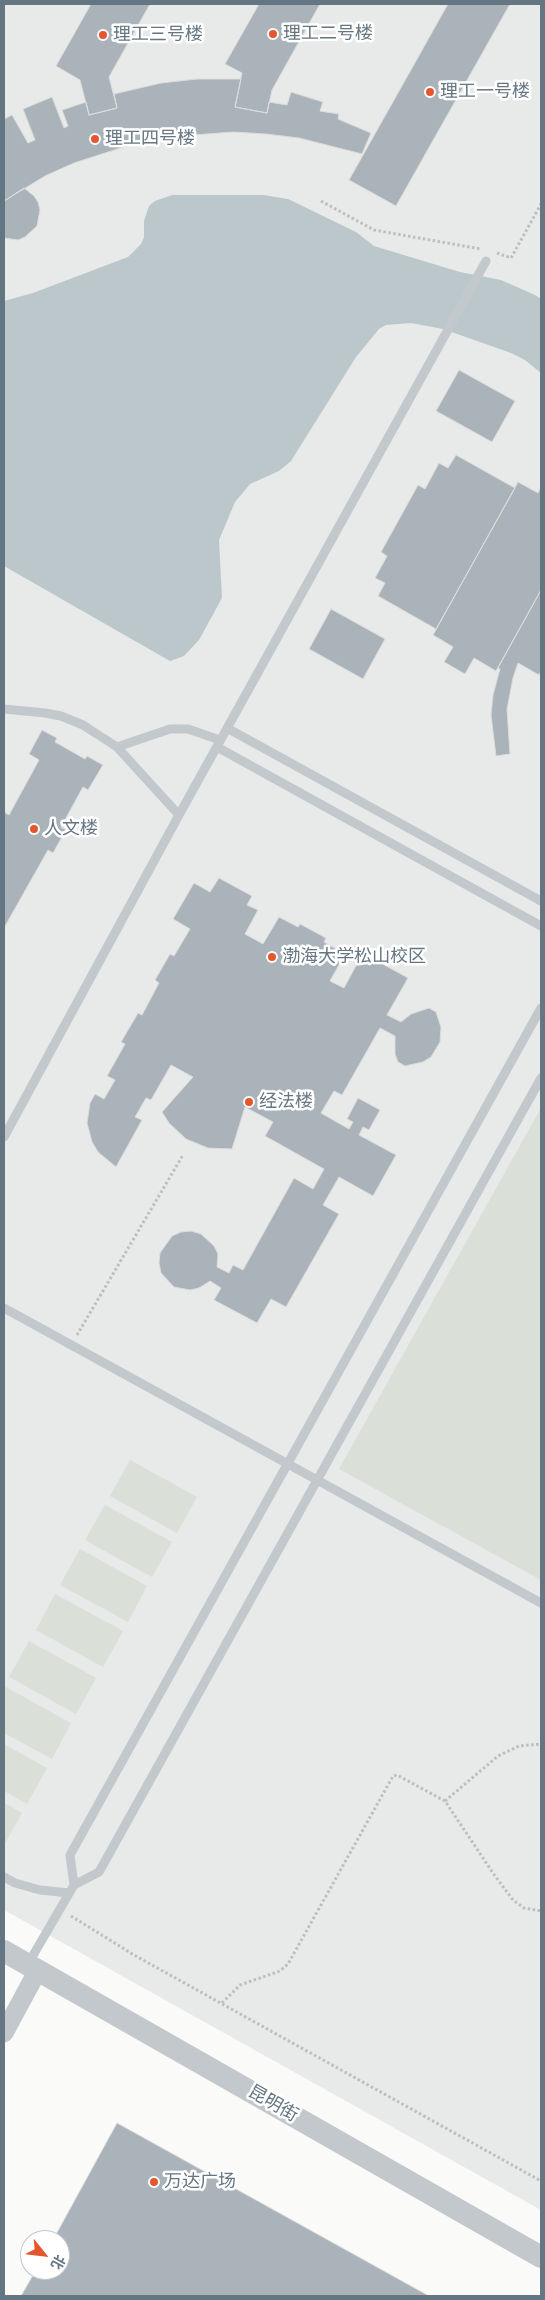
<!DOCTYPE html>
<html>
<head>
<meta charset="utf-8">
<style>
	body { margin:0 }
	#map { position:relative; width:545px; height:2300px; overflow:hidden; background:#fafaf8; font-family:"Fira Sans Condensed","Noto Sans SC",sans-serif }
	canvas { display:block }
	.frame { position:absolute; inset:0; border:5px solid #657683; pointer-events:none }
	.north { position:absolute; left:20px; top:2230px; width:50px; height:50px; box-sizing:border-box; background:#fff; border:1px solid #c1c8cd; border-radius:50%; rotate:119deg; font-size:14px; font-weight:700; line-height:20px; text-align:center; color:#657683 }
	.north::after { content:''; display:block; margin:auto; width:18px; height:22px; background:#e4572e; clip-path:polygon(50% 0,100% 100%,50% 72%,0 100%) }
</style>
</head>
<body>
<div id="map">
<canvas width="545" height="2300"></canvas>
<div class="frame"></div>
<div class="north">北</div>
</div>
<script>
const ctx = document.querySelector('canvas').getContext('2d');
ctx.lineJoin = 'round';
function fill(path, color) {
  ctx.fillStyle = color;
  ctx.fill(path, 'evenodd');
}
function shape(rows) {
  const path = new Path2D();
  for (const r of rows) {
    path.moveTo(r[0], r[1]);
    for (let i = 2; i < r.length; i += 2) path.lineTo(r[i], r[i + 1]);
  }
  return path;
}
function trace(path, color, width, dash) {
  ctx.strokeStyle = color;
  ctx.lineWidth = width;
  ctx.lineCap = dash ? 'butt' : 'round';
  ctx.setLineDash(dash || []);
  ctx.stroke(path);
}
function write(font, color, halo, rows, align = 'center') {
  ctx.font = font + ' "Fira Sans Condensed","Noto Sans SC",sans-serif';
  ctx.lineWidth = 5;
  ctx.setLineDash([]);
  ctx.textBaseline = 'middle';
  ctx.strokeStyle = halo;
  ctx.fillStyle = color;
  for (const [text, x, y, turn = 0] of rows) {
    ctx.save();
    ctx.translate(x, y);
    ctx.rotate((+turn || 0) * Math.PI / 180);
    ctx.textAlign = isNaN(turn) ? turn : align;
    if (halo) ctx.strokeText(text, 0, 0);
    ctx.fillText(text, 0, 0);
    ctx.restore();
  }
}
fill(shape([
	[4,4,541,4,541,2210,4,1910]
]), '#e8e9e9');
fill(shape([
	[541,1108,541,1580,339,1469],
	[130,1460,197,1497,177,1533,110,1496],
	[105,1505,172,1542,152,1577,85,1540],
	[80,1549,147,1586,128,1622,60,1585],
	[55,1594,123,1631,103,1667,36,1630],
	[29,1641,96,1678,76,1714,9,1677],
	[4,1686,71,1723,52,1759,4,1733],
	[4,1744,47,1768,27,1804,4,1791],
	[4,1803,22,1813,4,1845]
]), '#dadfd7');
fill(shape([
	[172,195,263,195,288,199,356,232,374,246,460,272,501,280,535,295,541,299,541,373,525,360,511,353,443,329,411,323,386,325,379,329,356,357,291,461,279,471,250,484,235,502,219,540,222,598,199,640,184,656,170,661,4,566,4,301,33,293,128,257,141,244,144,237,144,221,149,206,155,201]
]), '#bbc7cb');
const building = shape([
	[91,4,150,4,109,77,117,108,89,115,80,80,56,66,91,4],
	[259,4,320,4,272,90,267,113,235,107,242,73,225,64,259,4],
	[448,4,510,4,396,206,349,180,448,4],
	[197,79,241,79,235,107,267,113,269,102,287,105,291,92,323,102,320,111,339,114,338,119,371,133,362,154,299,138,266,134,233,132,168,137,136,143,74,163,45,176,4,201,4,119,12,115,28,143,35,140,23,109,52,97,64,128,68,126,62,110,86,102,89,115,117,108,114,94,161,83,197,79],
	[24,188,34,196,38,202,40,210,37,226,25,237,18,240,4,238,4,201,24,188],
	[459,370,515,401,492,442,436,411,459,370],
	[456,455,515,488,436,629,378,596,385,583,375,578,387,556,381,552,418,485,425,489,439,463,448,468,456,455],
	[518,482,538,493,541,487,541,590,496,671,474,658,465,674,444,662,453,647,433,635,518,482],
	[541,590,541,671,539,675,518,663,513,678,507,709,510,754,496,756,491,715,493,695,500,669,498,668,541,590],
	[331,609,385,639,363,679,309,649,331,609],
	[42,730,57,738,55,742,85,759,87,756,103,765,88,790,83,787,61,827,66,830,53,853,48,850,4,928,4,812,9,815,39,760,29,754,42,730],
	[219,878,252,896,247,905,258,910,245,934,263,944,279,917,298,927,300,924,326,938,324,942,345,954,330,981,344,988,359,960,367,964,370,957,408,978,387,1015,401,1022,411,1014,429,1008,436,1012,441,1027,440,1042,431,1057,423,1062,405,1066,398,1062,395,1054,395,1036,380,1028,342,1095,334,1091,321,1113,349,1129,353,1122,347,1119,358,1098,380,1110,369,1130,363,1127,359,1135,396,1155,373,1196,339,1177,323,1205,339,1214,286,1307,271,1299,257,1323,214,1300,221,1288,210,1281,199,1288,190,1290,174,1287,161,1273,159,1263,160,1253,172,1236,181,1232,191,1231,201,1234,214,1246,218,1254,217,1267,229,1273,233,1265,243,1270,294,1178,313,1189,324,1169,265,1136,273,1122,245,1107,232,1149,208,1148,186,1139,169,1123,162,1112,193,1077,171,1065,151,1100,146,1098,135,1117,142,1120,116,1167,98,1152,92,1142,87,1123,90,1103,95,1094,104,1099,115,1080,107,1076,125,1044,121,1042,138,1013,142,1015,159,983,155,980,170,954,174,956,190,929,173,919,194,883,210,892,219,878],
	[117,2123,429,2296,21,2296,36,2270,60,2270,60,2240,53,2240,117,2123]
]);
fill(building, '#aab3b9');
trace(building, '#dcdcda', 1);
trace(shape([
	[321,201,374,230,481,249],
	[497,253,511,258,541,204],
	[77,1335,183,1155],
	[445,1801,498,1756,519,1746,541,1744],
	[71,1916,134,1955,541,2181],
	[222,2003,240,1985,280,1971,288,1964,393,1776,397,1775,445,1801,495,1876,513,1900,524,1908,541,1911]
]), '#bbbfc2', 3, [2.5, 2.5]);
trace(shape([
	[4,709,45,713,61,716,83,725,117,747,179,815],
	[227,728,541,901],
	[117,747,170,729,188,729,220,740],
	[217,747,541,926],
	[4,1137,179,815,486,261],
	[4,1308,541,1603],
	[4,1877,15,1883,40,1890,69,1893],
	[74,1885,70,1855,541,1008],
	[28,1964,74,1885,99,1872,541,1078]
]), '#c3c8cc', 9);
trace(shape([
	[4,2033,38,1970]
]), '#c3c8cc', 19);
trace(shape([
	[4,1951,541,2257]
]), '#c3c8cc', 22);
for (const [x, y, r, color] of [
	[273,34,5,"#e4572e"],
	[103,35,5,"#e4572e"],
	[430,92,5,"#e4572e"],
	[95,139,5,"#e4572e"],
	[34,829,5,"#e4572e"],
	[272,957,5,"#e4572e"],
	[249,1102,5,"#e4572e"],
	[154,2182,5,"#e4572e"]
]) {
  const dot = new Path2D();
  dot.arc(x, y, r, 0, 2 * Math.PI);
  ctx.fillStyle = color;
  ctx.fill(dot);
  trace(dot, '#fff', 2);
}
write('18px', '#657683', '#fff', [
	["理工二号楼",283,34],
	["理工三号楼",113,35],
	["理工一号楼",440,92],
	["理工四号楼",105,139],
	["人文楼",44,829],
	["渤海大学松山校区",282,957],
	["经法楼",259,1102],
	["万达广场",164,2182]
], 'left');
write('18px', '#657683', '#fff', [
	["昆明街",273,2104,30]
]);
</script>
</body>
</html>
